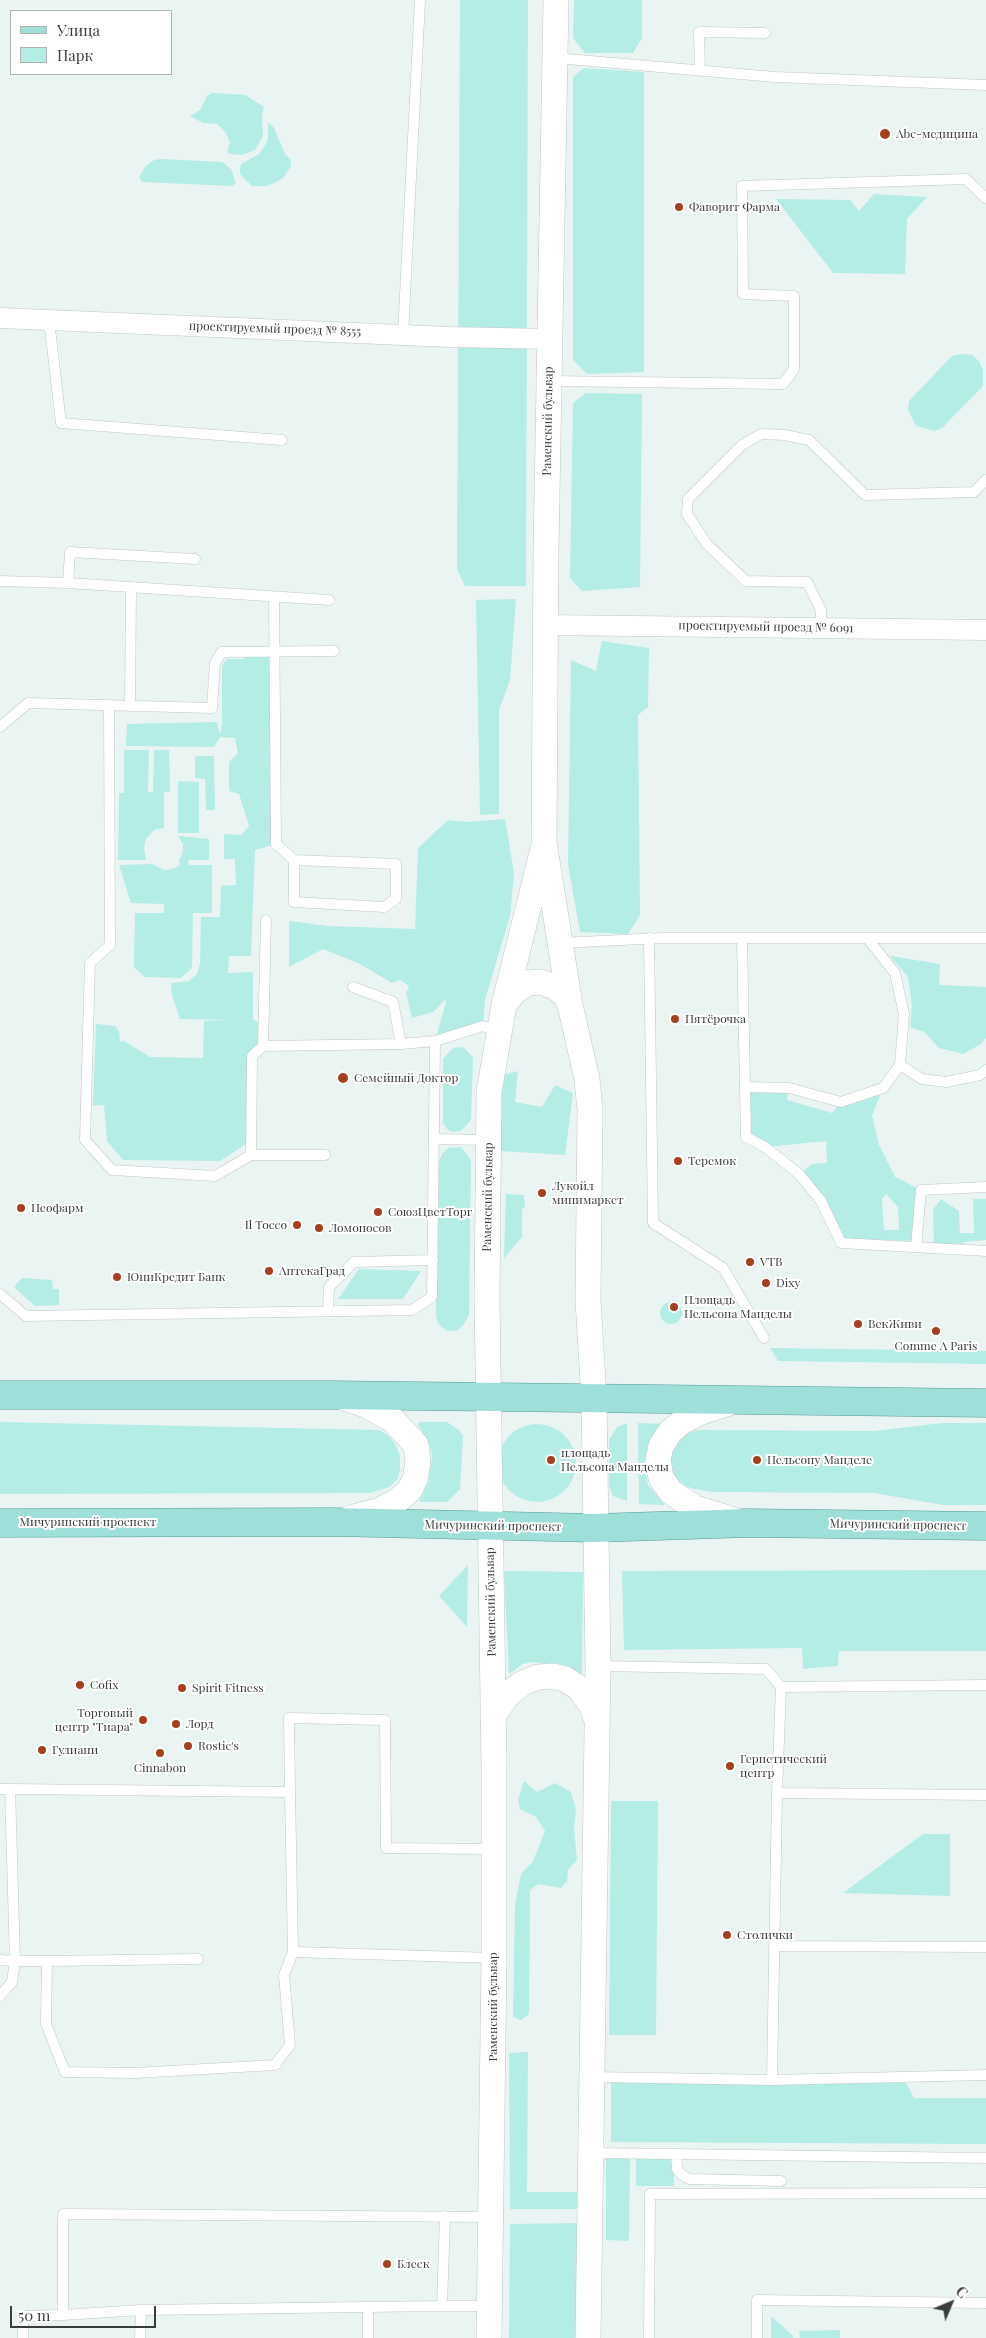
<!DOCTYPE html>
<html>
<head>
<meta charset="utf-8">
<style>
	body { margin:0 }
	#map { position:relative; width:986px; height:2338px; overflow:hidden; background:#eaf4f3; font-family:"Playfair Display",serif }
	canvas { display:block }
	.legend { position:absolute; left:10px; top:10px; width:162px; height:65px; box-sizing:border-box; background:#fff; border:1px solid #b0b1b1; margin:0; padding:6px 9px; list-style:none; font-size:15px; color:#393d3c }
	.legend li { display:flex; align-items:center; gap:10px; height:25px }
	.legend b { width:25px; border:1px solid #b0b1b1 }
	.north { position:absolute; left:926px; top:2278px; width:50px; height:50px; -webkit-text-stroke:4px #fff; paint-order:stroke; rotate:45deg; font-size:14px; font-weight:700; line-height:20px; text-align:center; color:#393d3c }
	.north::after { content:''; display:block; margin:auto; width:18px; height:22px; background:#393d3c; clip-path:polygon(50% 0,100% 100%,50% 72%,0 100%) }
	.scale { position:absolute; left:10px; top:2306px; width:146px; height:22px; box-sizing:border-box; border:2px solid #393d3c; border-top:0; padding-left:6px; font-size:15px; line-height:18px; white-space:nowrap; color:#393d3c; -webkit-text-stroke:4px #fff; paint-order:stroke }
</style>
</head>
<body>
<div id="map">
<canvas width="986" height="2338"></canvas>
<ul class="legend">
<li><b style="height:6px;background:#9fdfd9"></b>Улица</li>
<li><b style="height:14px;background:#b4ede6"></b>Парк</li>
</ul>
<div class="north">С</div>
<div class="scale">50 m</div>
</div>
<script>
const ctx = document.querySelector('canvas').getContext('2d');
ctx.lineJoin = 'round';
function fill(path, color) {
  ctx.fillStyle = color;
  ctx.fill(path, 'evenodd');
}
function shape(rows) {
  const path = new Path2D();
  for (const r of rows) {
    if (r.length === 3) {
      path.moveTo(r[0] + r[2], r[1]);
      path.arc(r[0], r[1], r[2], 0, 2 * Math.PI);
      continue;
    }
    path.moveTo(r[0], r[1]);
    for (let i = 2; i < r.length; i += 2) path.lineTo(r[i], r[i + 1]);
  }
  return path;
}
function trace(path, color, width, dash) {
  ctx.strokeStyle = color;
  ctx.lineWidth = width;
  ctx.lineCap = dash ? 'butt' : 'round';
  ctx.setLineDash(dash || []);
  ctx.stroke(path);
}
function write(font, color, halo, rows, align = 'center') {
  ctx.font = font + ' "Playfair Display",serif';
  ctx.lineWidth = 4;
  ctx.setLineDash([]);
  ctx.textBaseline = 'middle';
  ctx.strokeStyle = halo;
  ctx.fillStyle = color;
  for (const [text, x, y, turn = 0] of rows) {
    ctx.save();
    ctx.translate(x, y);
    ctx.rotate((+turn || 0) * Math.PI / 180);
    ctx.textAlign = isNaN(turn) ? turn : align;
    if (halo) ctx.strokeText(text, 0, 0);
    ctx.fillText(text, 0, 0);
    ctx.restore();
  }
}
fill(shape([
	[460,0,528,0,526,586,465,586,457,569],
	[574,0,642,0,642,38,633,53,585,53,573,38],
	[584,68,644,72,644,372,587,374,573,360,573,77],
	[212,93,245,95,264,107,262,116,263,136,255,150,242,155,231,154,227,152,230,143,226,133,217,124,203,123,190,116,200,110,207,96],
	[268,122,274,128,285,154,291,160,291,166,283,178,276,182,267,186,252,186,240,174,240,168,241,164,259,154,264,147,268,139],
	[161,159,222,162,231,169,236,183,232,186,142,182,139,177,145,167,154,160],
	[874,194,927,197,907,219,905,274,833,273,776,199,850,200,859,211],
	[962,354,972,355,979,361,983,370,983,386,942,428,934,431,916,426,908,410,909,401,952,356],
	[586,393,642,394,640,587,582,591,570,578,573,403],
	[516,599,510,680,499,710,499,814,480,815,476,600],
	[602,641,649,648,648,707,638,715,640,915,628,934,580,932,568,864,571,660,596,671],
	[246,652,274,652,276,844,255,850,251,956,229,956,228,973,253,972,253,1020,263,1023,263,1046,252,1056,251,1141,220,1161,123,1160,107,1141,104,1105,93,1106,96,1024,115,1026,119,1031,120,1042,124,1041,150,1057,203,1058,204,1021,232,1020,180,1019,172,995,171,983,189,981,197,974,200,964,201,917,220,917,221,886,236,885,235,859,224,859,224,834,241,835,249,826,239,794,229,791,229,762,238,753,235,738,220,737,214,747,126,746,127,724,217,722,220,735,222,722,222,666,227,659,244,659],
	[124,750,149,750,148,792,153,792,154,750,169,750,170,792,164,792,164,828,154,830,146,839,144,848,146,860,118,860,119,793,124,793],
	[195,756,214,756,215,810,206,810,205,779,195,778],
	[178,781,199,782,199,833,178,833],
	[505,819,514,873,510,916,485,1000,483,1026,435,1041,447,998,433,1012,412,1018,406,993,409,986,400,980,392,983,358,963,323,949,289,967,289,921,328,926,415,929,418,848,448,820,466,822],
	[178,836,209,839,209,860,188,860,189,865,212,865,212,913,193,913,192,968,181,978,145,977,134,967,135,913,164,913,164,904,131,903,119,865,152,864,164,870,172,869,180,865,179,860,183,852,183,844],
	[890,956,940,964,939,985,986,987,986,1038,981,1044,963,1054,939,1048,924,1032,910,1027,912,1006,908,977],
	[463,1047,473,1057,471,1120,462,1130,453,1132,448,1130,443,1123,443,1059,453,1048],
	[518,1071,515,1102,542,1107,555,1085,573,1093,565,1155,501,1151,500,1092,503,1075],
	[746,1087,789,1088,787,1100,832,1113,841,1102,883,1088,872,1116,879,1145,895,1177,921,1190,917,1241,839,1239,799,1174,812,1164,827,1163,826,1141,765,1147,746,1137],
	[886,1194,898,1207,899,1230,884,1230,882,1199],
	[461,1147,471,1160,469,1315,464,1324,458,1330,447,1331,438,1324,436,1316,439,1162,442,1154,448,1148],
	[506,1194,524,1195,525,1208,522,1209,522,1237,504,1258],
	[941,1199,959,1211,960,1233,974,1233,973,1199,986,1199,986,1240,964,1242,963,1250,934,1248,933,1210],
	[359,1269,421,1271,403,1299,338,1299],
	[22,1278,52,1280,53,1289,59,1289,59,1305,35,1306,14,1287],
	[671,1313,11],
	[770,1348,986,1351,986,1364,778,1361],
	[0,1422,379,1430,388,1435,396,1445,400,1456,400,1470,397,1480,389,1487,370,1493,0,1494],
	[419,1422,447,1422,459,1430,463,1436,460,1489,447,1502,419,1502,428,1483,432,1456,429,1443,418,1425],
	[627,1423,627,1501,613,1496,609,1485,609,1440,617,1427],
	[638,1423,668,1424,648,1447,644,1464,648,1485,665,1505,639,1504],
	[942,1423,986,1423,986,1505,943,1505,874,1493,712,1492,694,1489,679,1484,671,1473,669,1459,674,1445,683,1435,698,1430,874,1431],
	[537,1463,39],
	[468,1565,467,1627,439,1596],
	[986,1570,986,1651,839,1651,838,1666,803,1669,802,1648,624,1650,622,1571],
	[504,1571,583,1572,582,1684,560,1666,533,1662,523,1664,509,1674],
	[524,1781,537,1792,555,1783,571,1792,576,1809,574,1829,577,1860,568,1870,567,1881,561,1888,538,1884,530,1890,529,2014,521,2020,513,2017,515,1905,521,1874,533,1861,545,1831,536,1817,520,1809,518,1800],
	[611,1801,658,1801,656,2035,609,2035],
	[923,1834,950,1834,950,1896,843,1893],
	[528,2052,527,2192,584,2192,584,2209,510,2209,509,2053],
	[611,2082,906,2083,914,2098,986,2098,986,2144,611,2142],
	[606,2156,630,2156,629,2241,606,2240],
	[636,2157,674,2157,674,2186,636,2186],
	[583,2223,580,2338,509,2338,510,2224],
	[771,2316,793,2336,793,2338,771,2338],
	[840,2330,840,2338,800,2338,799,2331]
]), '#b4ede6');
const service = shape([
	[556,58,775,77,986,85],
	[700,71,699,32,765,33],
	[49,320,61,423,282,440],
	[403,335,420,0],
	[550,381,783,384,794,369,794,296,743,294,742,186,966,179,986,198],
	[0,581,68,583,329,600],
	[68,583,70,552,195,559],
	[274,597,276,844,294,860,396,864,396,899,384,907,294,902,294,860],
	[821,628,821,610,807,582,746,581,706,543,687,514,688,499,742,445,761,434,785,435,809,440,865,495,974,492,986,480],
	[130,706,131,588],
	[0,727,28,703,212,708,215,663,222,652,334,651],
	[649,938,653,1223,723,1268,764,1338],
	[742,938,746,1137,765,1147,799,1174,821,1201,841,1243,986,1251],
	[560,943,662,938,986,938],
	[353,987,393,1002,401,1044],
	[435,1041,483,1026,499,1032],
	[263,1046,266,920],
	[900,1065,922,1079,946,1082,980,1075,986,1070],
	[746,1087,789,1088,841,1102,883,1088,900,1065,904,1014,895,973,867,938],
	[434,1139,488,1140],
	[251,1155,325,1155],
	[916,1247,921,1190,986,1187],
	[0,1294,26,1316,412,1310,432,1297,435,1041,401,1044,263,1046,252,1056,251,1155,215,1176,112,1170,85,1140,90,963,110,945,109,705],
	[328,1311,329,1287,354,1262,433,1260],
	[598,1666,766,1669,781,1687,986,1685],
	[781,1687,777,1793,986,1795],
	[0,1789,10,1789,15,1961,47,1961,46,2024,65,2072,135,2073,275,2065,290,2045,284,1975,293,1952,494,1958],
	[10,1789,290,1792,293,1952],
	[290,1792,289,1718,385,1720,386,1848,493,1849],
	[774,1946,986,1947],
	[0,1960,15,1961,12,1982,0,1996],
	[47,1961,198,1959],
	[592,2077,772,2080,986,2075],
	[772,2080,777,1793],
	[591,2153,986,2158],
	[676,2154,677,2169,682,2175,689,2179,781,2181],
	[442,2306,489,2306],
	[63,2315,141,2310,442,2306,445,2216],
	[23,2338,23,2316,63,2315,63,2214,491,2217],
	[140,2338,141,2310],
	[368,2338,368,2308],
	[649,2338,650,2194,986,2193],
	[757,2338,757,2300,986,2303]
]);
const minor = shape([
	[0,318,450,337,550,339],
	[546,625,986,630]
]);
const tertiary = shape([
	[556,0,546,550,544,842,570,1005,587,1079,590,1110,588,1300,594,1398,598,1666,588,2338],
	[504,1005,514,992,527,983,541,982,555,987,565,995,570,1005],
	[341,1397,366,1405,393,1420,416,1445,418,1462,415,1479,409,1491,397,1501,380,1510,350,1518],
	[729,1403,699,1413,683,1421,670,1432,661,1446,658,1460,661,1478,671,1492,695,1508,734,1520],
	[493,1716,509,1693,523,1683,538,1677,553,1676,565,1679,579,1688,592,1706,597,1721],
	[489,2338,494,1958,494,1766,487,1298,489,1092,504,1005,543,849]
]);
const primary = shape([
	[0,1395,332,1395,986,1403],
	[0,1523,333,1522,595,1528,749,1523,986,1526]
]);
trace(service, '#bec8c6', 11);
trace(minor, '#bec8c6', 21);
trace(tertiary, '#bec8c6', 26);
trace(primary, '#529992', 29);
trace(service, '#fff', 10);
trace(minor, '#fff', 20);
trace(tertiary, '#fff', 25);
trace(primary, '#9fdfd9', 28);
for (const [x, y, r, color] of [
	[885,134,6,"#a63f1e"],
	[679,207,5,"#a63f1e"],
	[675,1019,5,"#a63f1e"],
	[343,1078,6,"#a63f1e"],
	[678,1161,5,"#a63f1e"],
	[542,1193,5,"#a63f1e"],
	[21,1208,5,"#a63f1e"],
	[378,1212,5,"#a63f1e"],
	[297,1225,5,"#a63f1e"],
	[319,1228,5,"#a63f1e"],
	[750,1262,5,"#a63f1e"],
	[269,1271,5,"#a63f1e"],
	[117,1277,5,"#a63f1e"],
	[766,1283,5,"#a63f1e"],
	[674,1307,5,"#a63f1e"],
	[858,1324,5,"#a63f1e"],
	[936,1331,5,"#a63f1e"],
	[551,1460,5,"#a63f1e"],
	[757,1460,5,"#a63f1e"],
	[80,1685,5,"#a63f1e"],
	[182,1688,5,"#a63f1e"],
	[143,1720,5,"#a63f1e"],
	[176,1724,5,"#a63f1e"],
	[188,1746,5,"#a63f1e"],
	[42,1750,5,"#a63f1e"],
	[160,1753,5,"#a63f1e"],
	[730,1766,5,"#a63f1e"],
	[727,1935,5,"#a63f1e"],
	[387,2264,5,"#a63f1e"]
]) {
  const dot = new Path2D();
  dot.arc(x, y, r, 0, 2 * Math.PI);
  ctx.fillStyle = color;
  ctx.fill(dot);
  trace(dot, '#fff', 2);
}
write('12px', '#393d3c', '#fff', [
	["Abc-медицина",896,134],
	["Фаворит Фарма",689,207],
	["Пятёрочка",685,1019],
	["Семейный Доктор",354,1078],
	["Теремок",688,1161],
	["Лукойл",552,1186],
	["минимаркет",552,1200],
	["Неофарм",31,1208],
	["СоюзЦветТорг",388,1212],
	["Il Tocco",287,1225,"right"],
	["Ломоносов",329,1228],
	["VTB",760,1262],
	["АптекаГрад",279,1271],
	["ЮниКредит Банк",127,1277],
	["Dixy",776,1283],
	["Площадь",684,1300],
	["Нельсона Манделы",684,1314],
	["ВекЖиви",868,1324],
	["Comme A Paris",936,1346,"center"],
	["площадь",561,1453],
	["Нельсона Манделы",561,1467],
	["Нельсону Манделе",767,1460],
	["Cofix",90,1685],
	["Spirit Fitness",192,1688],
	["Торговый",133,1713,"right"],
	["центр \"Тиара\"",133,1727,"right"],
	["Лорд",186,1724],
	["Rostic's",198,1746],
	["Гулиани",52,1750],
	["Герпетический",740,1759],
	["центр",740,1773],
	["Cinnabon",160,1768,"center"],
	["Столички",737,1935],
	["Блеск",397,2264]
], 'left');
write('12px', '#393d3c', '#fff', [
	["проектируемый проезд № 8555",275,329,2],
	["Раменский бульвар",548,421,-89],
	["проектируемый проезд № 6091",766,627,1],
	["Раменский бульвар",488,1197,-89],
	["Мичуринский проспект",88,1522],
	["Мичуринский проспект",898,1525,1],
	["Мичуринский проспект",493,1526,1],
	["Раменский бульвар",491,1602,-91],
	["Раменский бульвар",493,2007,-90]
]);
</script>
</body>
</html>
